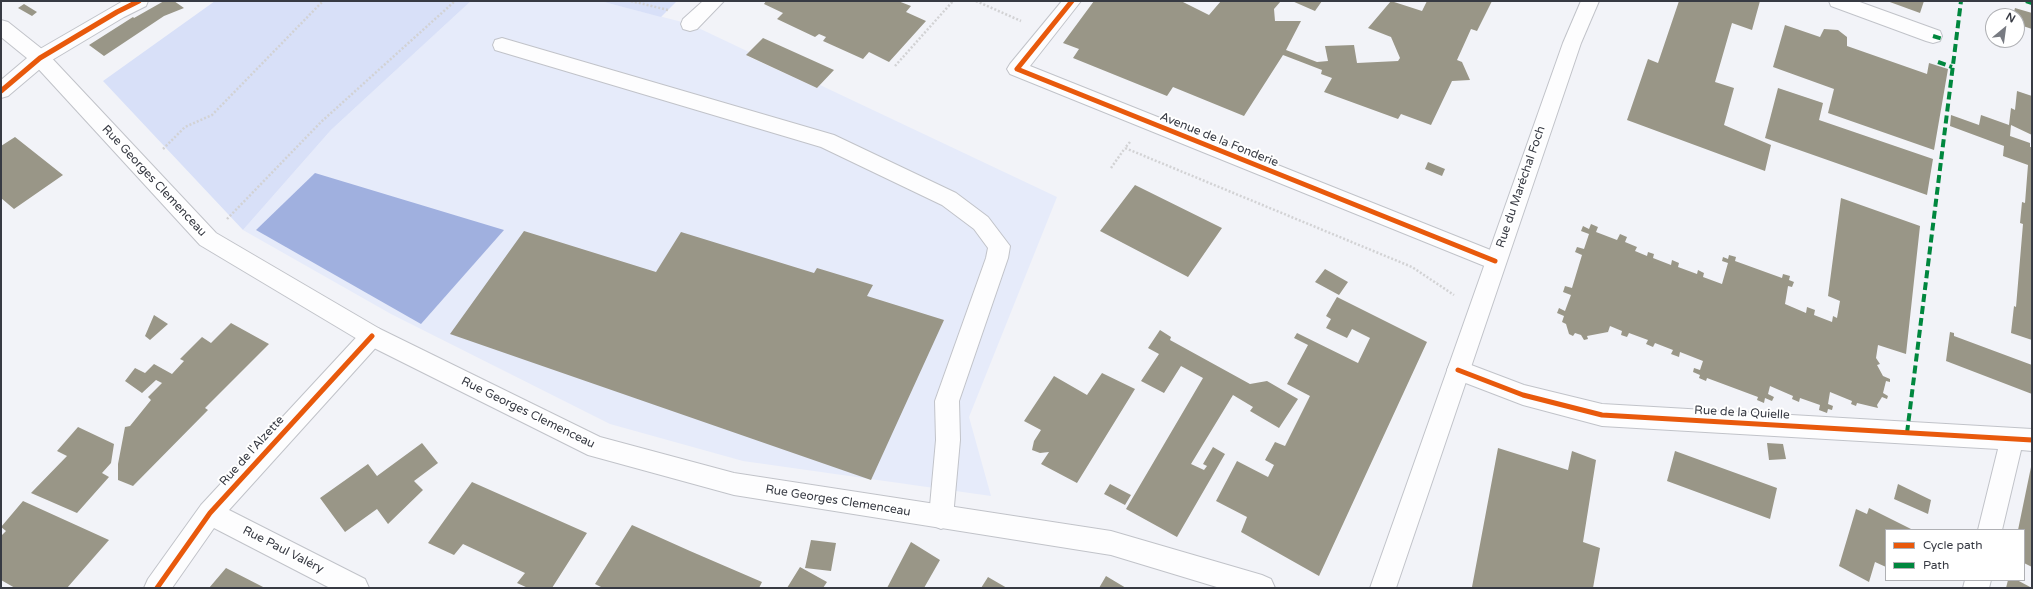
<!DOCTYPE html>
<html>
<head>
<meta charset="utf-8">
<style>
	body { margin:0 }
	#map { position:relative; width:2033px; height:589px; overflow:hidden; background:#f2f3f8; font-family:"Varela Round",sans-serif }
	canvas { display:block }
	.frame { position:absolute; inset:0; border:2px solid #373a43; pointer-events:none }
	.legend { position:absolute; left:1885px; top:529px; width:140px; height:52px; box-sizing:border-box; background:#fff; border:1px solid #afb0b4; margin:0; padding:5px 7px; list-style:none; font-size:12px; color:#373a43 }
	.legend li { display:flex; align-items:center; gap:8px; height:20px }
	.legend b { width:20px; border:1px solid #afb0b4 }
	.north { position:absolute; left:1985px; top:8px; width:40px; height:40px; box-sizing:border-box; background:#fff; border:1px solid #afb0b4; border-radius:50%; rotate:29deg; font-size:11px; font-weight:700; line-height:16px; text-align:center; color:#373a43 }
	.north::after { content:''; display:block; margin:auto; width:14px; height:18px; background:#787b82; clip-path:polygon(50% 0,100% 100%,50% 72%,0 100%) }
</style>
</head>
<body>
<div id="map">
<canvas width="2033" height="589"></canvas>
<div class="frame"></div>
<ul class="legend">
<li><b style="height:5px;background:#e8590c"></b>Cycle path</li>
<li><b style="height:5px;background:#00873e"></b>Path</li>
</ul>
<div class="north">N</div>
</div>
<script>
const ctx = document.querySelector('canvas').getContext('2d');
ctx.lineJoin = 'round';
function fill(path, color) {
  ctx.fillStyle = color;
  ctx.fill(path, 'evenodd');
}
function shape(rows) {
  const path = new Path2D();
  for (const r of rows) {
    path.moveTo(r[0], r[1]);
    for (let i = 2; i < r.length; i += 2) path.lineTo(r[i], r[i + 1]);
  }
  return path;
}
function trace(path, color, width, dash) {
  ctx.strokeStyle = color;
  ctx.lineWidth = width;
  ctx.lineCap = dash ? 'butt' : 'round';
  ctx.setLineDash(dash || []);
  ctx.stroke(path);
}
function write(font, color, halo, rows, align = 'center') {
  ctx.font = font + ' "Varela Round",sans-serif';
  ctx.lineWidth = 4;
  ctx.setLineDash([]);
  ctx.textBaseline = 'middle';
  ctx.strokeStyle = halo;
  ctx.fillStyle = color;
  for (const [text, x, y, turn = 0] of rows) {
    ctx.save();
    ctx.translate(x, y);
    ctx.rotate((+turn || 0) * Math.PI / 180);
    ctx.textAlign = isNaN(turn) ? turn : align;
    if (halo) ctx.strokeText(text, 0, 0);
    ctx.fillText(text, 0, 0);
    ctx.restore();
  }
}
fill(shape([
	[471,1,600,1,690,24,749,52,747,56,817,88,820,85,1057,197,969,417,991,496,743,461,610,424,391,314,243,230,331,130]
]), '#e6ebfa');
fill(shape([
	[215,1,471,1,331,130,243,230,103,81],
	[600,1,677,1,661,17]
]), '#d8e0f8');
fill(shape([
	[315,173,504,230,421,324,256,230]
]), '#a0b0df');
fill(shape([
	[164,1,174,1,184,8,164,16,104,56,89,45,133,17,134,18],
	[766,1,898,1,911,6,906,12,926,21,889,62,869,52,863,59,823,41,826,37,819,34,815,37,777,19,783,13,764,4],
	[1094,1,1181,1,1209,15,1221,1,1281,1,1274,9,1275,21,1301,21,1286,50,1317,62,1328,61,1325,46,1354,45,1357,63,1398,61,1400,58,1391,37,1368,28,1391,1,1422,11,1427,1,1492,1,1477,31,1471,29,1457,60,1462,62,1470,80,1452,81,1431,125,1401,114,1398,119,1324,92,1332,78,1321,74,1322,70,1283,55,1244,116,1173,87,1167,96,1073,58,1079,49,1063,43],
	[1292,1,1322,1,1315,11],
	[1679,1,1760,1,1752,30,1732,23,1715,82,1734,88,1724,125,1771,145,1765,171,1627,120,1648,59,1658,63],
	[1887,1,1924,1,1920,13],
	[24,4,37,12,32,16,18,8],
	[2015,8,2032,13,2032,29,2017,24,2017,16,2013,16],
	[1785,25,1820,37,1824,29,1838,30,1847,37,1847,46,1927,74,1929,63,1948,69,1934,150,1828,113,1834,89,1773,67],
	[763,38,834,70,817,88,746,55],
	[1778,88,1823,103,1819,120,1933,159,1927,195,1765,138],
	[2017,91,2032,96,2032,135,2011,125,2010,136,2030,143,2030,147,2032,147,2032,340,2011,333,2014,306,2016,307,2023,224,2020,223,2022,202,2025,203,2028,165,2003,156,2004,146,1950,126,1951,115,1979,125,1981,115,2009,125,2011,108,2015,110],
	[15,137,63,175,14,209,1,198,1,146],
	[1428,162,1445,169,1442,176,1425,169],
	[1135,185,1222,228,1188,277,1100,231],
	[1841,198,1920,226,1906,354,1878,345,1876,358,1880,364,1877,365,1883,376,1890,379,1890,382,1886,381,1883,393,1888,396,1887,399,1882,397,1877,405,1878,408,1857,403,1856,406,1851,404,1852,401,1830,392,1828,404,1833,406,1832,410,1828,409,1827,413,1819,410,1820,405,1800,398,1799,402,1792,399,1793,396,1770,386,1768,394,1774,397,1772,401,1765,398,1764,403,1757,400,1758,397,1707,378,1706,381,1699,378,1700,375,1693,372,1694,368,1700,370,1703,361,1680,352,1679,357,1671,354,1673,350,1655,343,1653,347,1646,344,1648,340,1629,333,1627,337,1621,335,1622,331,1610,326,1608,332,1587,336,1588,339,1584,340,1581,335,1575,333,1573,336,1569,334,1566,324,1562,322,1564,316,1557,313,1559,308,1565,311,1571,295,1563,292,1565,286,1572,288,1582,255,1575,252,1577,247,1584,249,1589,234,1581,231,1583,226,1589,229,1591,224,1598,227,1596,232,1617,240,1620,234,1627,237,1625,242,1637,247,1635,251,1647,256,1648,252,1654,254,1653,258,1671,265,1672,260,1679,263,1678,267,1697,274,1698,270,1704,273,1703,277,1722,284,1728,263,1722,261,1723,257,1728,259,1729,255,1736,257,1735,261,1782,278,1783,274,1790,276,1789,280,1794,282,1792,287,1788,286,1785,304,1806,313,1807,307,1815,310,1814,315,1832,322,1833,316,1837,318,1840,301,1828,296],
	[524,231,656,272,681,232,814,273,817,268,873,285,867,296,944,320,871,480,450,334],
	[1325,269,1348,282,1339,295,1315,282],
	[1337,297,1427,342,1319,576,1241,532,1247,517,1216,501,1237,461,1268,477,1274,465,1265,460,1275,442,1285,446,1310,396,1287,384,1308,345,1294,338,1297,333,1358,363,1370,338,1352,329,1347,338,1326,328,1331,319,1326,316],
	[154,315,168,324,150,340,145,336],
	[231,323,269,344,205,408,208,410,133,486,118,480,118,464,125,427,130,426,151,400,148,397,162,383,156,380,142,393,125,381,135,368,145,373,154,364,172,374,184,361,180,359,202,337,211,343],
	[1160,330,1171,337,1170,340,1250,384,1267,381,1298,399,1279,428,1250,411,1253,407,1233,395,1191,464,1204,470,1207,466,1203,464,1213,447,1225,454,1177,537,1126,509,1203,378,1181,366,1164,393,1141,381,1159,354,1148,348],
	[1950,332,1954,333,1954,336,2032,365,2032,394,1946,361],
	[1102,373,1135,389,1077,483,1041,464,1049,452,1040,453,1032,450,1034,441,1041,430,1024,421,1054,376,1087,395],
	[78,427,114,444,111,463,102,473,109,477,77,513,31,493,67,456,57,451],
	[422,443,438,463,414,481,423,490,388,524,377,509,345,532,320,498,368,464,377,476],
	[1767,443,1783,444,1786,459,1769,460],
	[1498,448,1568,470,1572,451,1596,460,1583,542,1600,548,1593,588,1472,587],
	[1675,451,1777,488,1770,519,1667,481],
	[2031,467,2032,468,2032,567,2024,563,2024,530,2018,530],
	[472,482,587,533,552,588,528,588,517,583,525,573,463,544,454,555,428,543],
	[1110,484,1131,495,1125,505,1104,494],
	[1898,484,1931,500,1928,514,1894,499],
	[23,501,109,540,67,588,15,588,1,580,1,536,6,531,1,527],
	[1869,508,1913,530,1886,530,1886,567,1875,562,1869,582,1839,566,1856,509,1867,514],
	[632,525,690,551,762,582,759,588,603,588,595,584],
	[811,540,836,543,831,571,805,568],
	[911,542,940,560,924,588,887,588],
	[800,567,827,582,823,588,787,588],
	[226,568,265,588,209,588],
	[1106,576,1126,588,1099,588],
	[988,577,1007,588,981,588],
	[2008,580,2017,580,2032,588,2006,588]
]), '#999687');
const minor = shape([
	[123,1,148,1,146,6,124,17,47,63,8,96,1,98,1,80,33,53,123,1],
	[703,1,724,1,697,29,690,31,683,29,681,24,683,19,703,1],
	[1062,1,1081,1,1030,66,1503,255,1506,261,1503,267,1495,270,1487,267,1010,74,1007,69,1010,64,1062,1],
	[1829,1,1857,1,1940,31,1942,36,1940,41,1933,43,1926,41,1831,6,1829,1],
	[502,38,834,135,956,193,988,217,1010,246,1008,258,959,401,960,440,953,517,950,525,941,529,932,525,929,517,936,440,935,401,986,258,988,248,974,229,942,205,821,147,495,50,493,45,495,40,502,38],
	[372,326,380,329,383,336,380,343,229,510,365,579,369,588,330,588,214,528,172,588,144,588,148,579,201,505,364,329,372,326],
	[1458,360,1524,385,1602,404,2032,429,2032,451,2021,450,2002,530,1978,530,1998,449,1602,426,1523,405,1450,377,1447,370,1450,363,1458,360],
	[1965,580,1991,580,1989,588,1963,588,1965,580]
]);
const major = shape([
	[1581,1,1599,1,1581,43,1396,588,1370,588,1563,43,1581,1],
	[1,20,8,22,47,53,216,233,380,329,600,437,734,473,1111,531,1262,575,1271,579,1275,588,1220,588,1111,555,734,495,588,455,364,343,200,245,33,63,1,37,1,20]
]);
trace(minor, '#c1c3c9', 2);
trace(major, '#c1c3c9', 2);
trace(shape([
	[631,1,668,10],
	[976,1,1021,21],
	[895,66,953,1],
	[1130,142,1125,148,1412,267,1454,295],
	[163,149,185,127,212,115,323,1],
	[1111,168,1125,148],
	[227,219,321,122,455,1]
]), '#d2d2d4', 2.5, [2, 2]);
fill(minor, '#fdfdfe');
fill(major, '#fdfdfe');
trace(shape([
	[2026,1,2032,3],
	[1933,36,1943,39],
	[1938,62,1952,67],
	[1907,433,1961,1]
]), '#00873e', 4, [8, 4]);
trace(shape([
	[1072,1,1017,69,1495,261],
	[1,91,40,58,117,12,139,1],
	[1458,370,1523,395,1602,415,2032,440],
	[157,588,210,513,372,336]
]), '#e8590c', 5);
write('12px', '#373a43', '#fff', [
	["Avenue de la Fonderie",1219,140,22],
	["Rue Georges Clemenceau",154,181,47],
	["Rue du Maréchal Foch",1521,187,-71],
	["Rue Georges Clemenceau",528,413,26],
	["Rue de la Quielle",1742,413,3],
	["Rue de l'Alzette",252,451,-48],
	["Rue Georges Clemenceau",838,501,9],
	["Rue Paul Valéry",283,550,27]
]);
</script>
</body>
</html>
